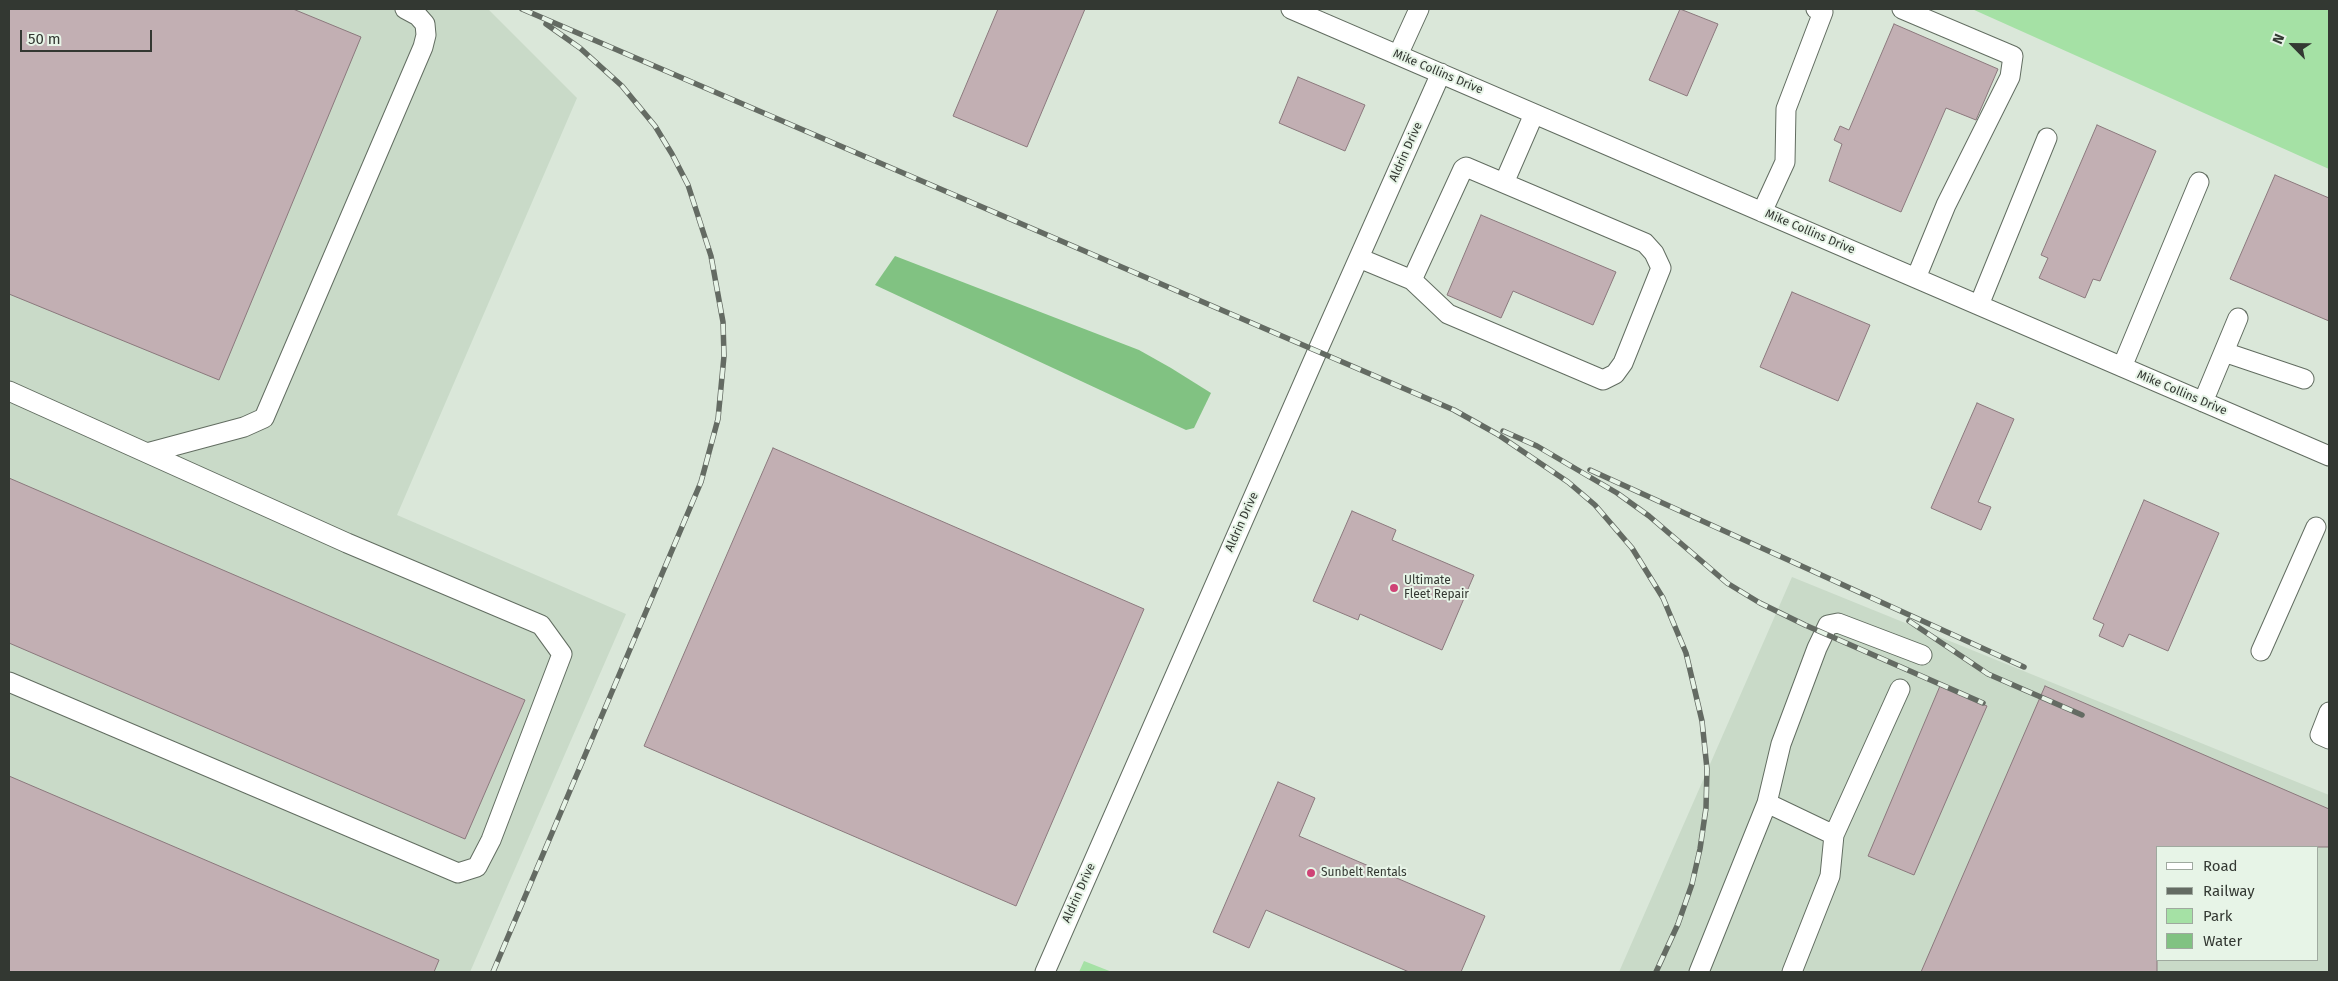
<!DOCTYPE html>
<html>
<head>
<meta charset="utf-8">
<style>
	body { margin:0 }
	#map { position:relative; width:2338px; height:981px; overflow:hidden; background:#dae7d9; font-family:"Fira Sans",sans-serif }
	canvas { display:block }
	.frame { position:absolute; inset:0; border:10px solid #333832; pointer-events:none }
	.legend { position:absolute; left:2156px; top:846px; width:162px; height:115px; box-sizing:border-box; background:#e7f4e7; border:1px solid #9fa99f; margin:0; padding:6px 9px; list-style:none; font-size:15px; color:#333832 }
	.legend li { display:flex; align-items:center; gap:10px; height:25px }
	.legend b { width:25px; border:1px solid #9fa99f }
	.north { position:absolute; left:2268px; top:20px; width:50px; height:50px; -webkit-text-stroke:4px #e7f4e7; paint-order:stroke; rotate:293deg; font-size:14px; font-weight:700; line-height:20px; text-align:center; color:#333832 }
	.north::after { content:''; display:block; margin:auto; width:18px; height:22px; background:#333832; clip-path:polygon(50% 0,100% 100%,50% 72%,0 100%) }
	.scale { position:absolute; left:20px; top:30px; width:132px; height:22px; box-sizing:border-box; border:2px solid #333832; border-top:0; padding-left:6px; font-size:15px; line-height:18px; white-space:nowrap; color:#333832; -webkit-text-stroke:4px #e7f4e7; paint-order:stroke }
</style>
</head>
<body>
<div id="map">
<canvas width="2338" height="981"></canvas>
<div class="frame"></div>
<ul class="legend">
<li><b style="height:6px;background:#fff"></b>Road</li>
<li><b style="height:6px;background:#646b63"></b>Railway</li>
<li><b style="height:14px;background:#a5e1a5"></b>Park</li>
<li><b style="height:14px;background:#81c282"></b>Water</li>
</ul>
<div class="north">N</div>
<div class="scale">50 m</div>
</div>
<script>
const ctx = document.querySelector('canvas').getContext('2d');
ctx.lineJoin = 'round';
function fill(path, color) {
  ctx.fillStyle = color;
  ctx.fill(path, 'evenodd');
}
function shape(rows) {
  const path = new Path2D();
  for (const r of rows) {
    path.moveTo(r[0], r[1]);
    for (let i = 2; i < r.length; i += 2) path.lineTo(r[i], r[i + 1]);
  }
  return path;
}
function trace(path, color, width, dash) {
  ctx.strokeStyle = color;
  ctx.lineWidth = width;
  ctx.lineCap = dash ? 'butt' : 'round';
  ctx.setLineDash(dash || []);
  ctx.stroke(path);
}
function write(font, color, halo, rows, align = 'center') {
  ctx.font = font + ' "Fira Sans",sans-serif';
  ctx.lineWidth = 4;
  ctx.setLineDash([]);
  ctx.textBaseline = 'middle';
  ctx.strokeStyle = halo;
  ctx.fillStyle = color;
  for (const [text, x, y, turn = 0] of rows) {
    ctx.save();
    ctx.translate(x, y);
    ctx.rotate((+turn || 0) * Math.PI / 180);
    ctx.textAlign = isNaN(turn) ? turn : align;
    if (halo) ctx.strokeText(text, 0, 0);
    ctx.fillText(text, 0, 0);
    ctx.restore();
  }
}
fill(shape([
	[9,9,488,9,577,98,397,515,626,614,470,972,9,972],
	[1792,577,2329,795,2329,972,1619,972],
	[2157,847,2317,847,2317,960,2157,960]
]), '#c9dac8');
fill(shape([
	[1972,9,2329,9,2329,169],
	[1084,961,1112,972,1079,972]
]), '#a5e1a5');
fill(shape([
	[895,256,1139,350,1171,368,1211,393,1194,428,1186,430,875,285]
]), '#81c282');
const building = shape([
	[9,9,293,9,361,37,219,380,9,294,9,9],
	[998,9,1085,9,1027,147,953,116,998,9],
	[1680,9,1718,24,1687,96,1649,80,1680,9],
	[1894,24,1998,69,1976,120,1946,108,1901,212,1829,181,1842,144,1834,140,1840,126,1849,130,1894,24],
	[1298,77,1365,105,1345,151,1279,123,1298,77],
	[2097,125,2156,151,2100,281,2093,279,2085,298,2039,278,2048,258,2041,255,2097,125],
	[2275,175,2329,198,2329,321,2230,279,2275,175],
	[1481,215,1616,272,1593,325,1513,291,1501,318,1447,295,1481,215],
	[1792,292,1870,325,1838,401,1760,367,1792,292],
	[1977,403,2014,419,1978,502,1991,507,1981,530,1931,508,1977,403],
	[773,448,1144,609,1016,906,644,746,773,448],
	[9,478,525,700,465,839,9,643,9,478],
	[2144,500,2219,533,2168,651,2129,634,2123,647,2099,636,2104,624,2093,619,2144,500],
	[1352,511,1396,530,1392,540,1474,575,1442,650,1360,614,1358,620,1313,601,1352,511],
	[1940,686,1987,706,1914,875,1868,856,1940,686],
	[2045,686,2329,809,2329,847,2157,847,2157,972,1921,972,2045,686],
	[9,776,439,960,434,972,9,972,9,776],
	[1278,782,1315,798,1299,836,1485,916,1461,972,1409,972,1266,910,1249,948,1213,932,1278,782]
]);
fill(building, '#c2afb3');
trace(building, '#8b797d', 1);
const minor = shape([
	[1291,9,2329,456],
	[1902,9,2013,56,2010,77,1946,205,1916,278],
	[1398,55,1419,9],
	[1504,183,1534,114],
	[1762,212,1785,162,1786,109,1823,12,1816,9],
	[1359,258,1412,280,1448,314,1603,380,1615,374,1623,363,1661,268,1654,253,1645,243,1466,167,1463,169,1412,280],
	[1979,305,2047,138],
	[2224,352,2304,379],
	[2122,367,2199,182],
	[9,391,347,543,541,625,562,654,491,840,477,867,458,873,9,682],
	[2203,402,2238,318],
	[147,453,244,427,264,418,423,47,426,35,425,24,418,16,405,9],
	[2261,651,2316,527],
	[2329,712,2320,735,2329,739],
	[1834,835,1767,803,1781,744,1817,648,1828,625,1838,623,1922,655],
	[1045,972,1317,352,1441,73],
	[1699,972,1767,803],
	[1792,972,1830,876,1834,835,1900,689]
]);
trace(minor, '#626d61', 21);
trace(minor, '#fff', 19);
const rail = shape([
	[522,9,1454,410,1497,434,1568,482,1595,505,1632,548,1663,598,1686,653,1702,721,1707,769,1706,808,1700,849,1692,884,1678,924,1656,972],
	[1503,431,1537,446,1617,493,1649,516,1727,583,1760,603,1805,625,1983,703],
	[1590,470,2024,667],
	[1909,621,1988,674,2082,715],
	[493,972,701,482,718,419,724,356,723,322,711,256,688,185,672,154,655,126,622,86,580,48,546,24]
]);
trace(rail, '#646b63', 5.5);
trace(rail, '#e7f4e7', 4, [11]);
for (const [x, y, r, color] of [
	[1394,588,5,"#cf4376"],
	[1311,873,5,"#cf4376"]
]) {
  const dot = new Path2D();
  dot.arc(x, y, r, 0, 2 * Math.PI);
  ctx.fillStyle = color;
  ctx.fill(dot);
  trace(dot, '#e7f4e7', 2);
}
write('12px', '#333832', '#e7f4e7', [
	["Mike Collins Drive",1438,72,23],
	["Aldrin Drive",1406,152,-66],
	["Mike Collins Drive",1810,232,23],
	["Mike Collins Drive",2182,393,23],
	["Aldrin Drive",1242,522,-66],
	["Aldrin Drive",1079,893,-66]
]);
write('12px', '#333832', '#e7f4e7', [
	["Ultimate",1404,581],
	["Fleet Repair",1404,595],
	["Sunbelt Rentals",1321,873]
], 'left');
</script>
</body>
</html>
